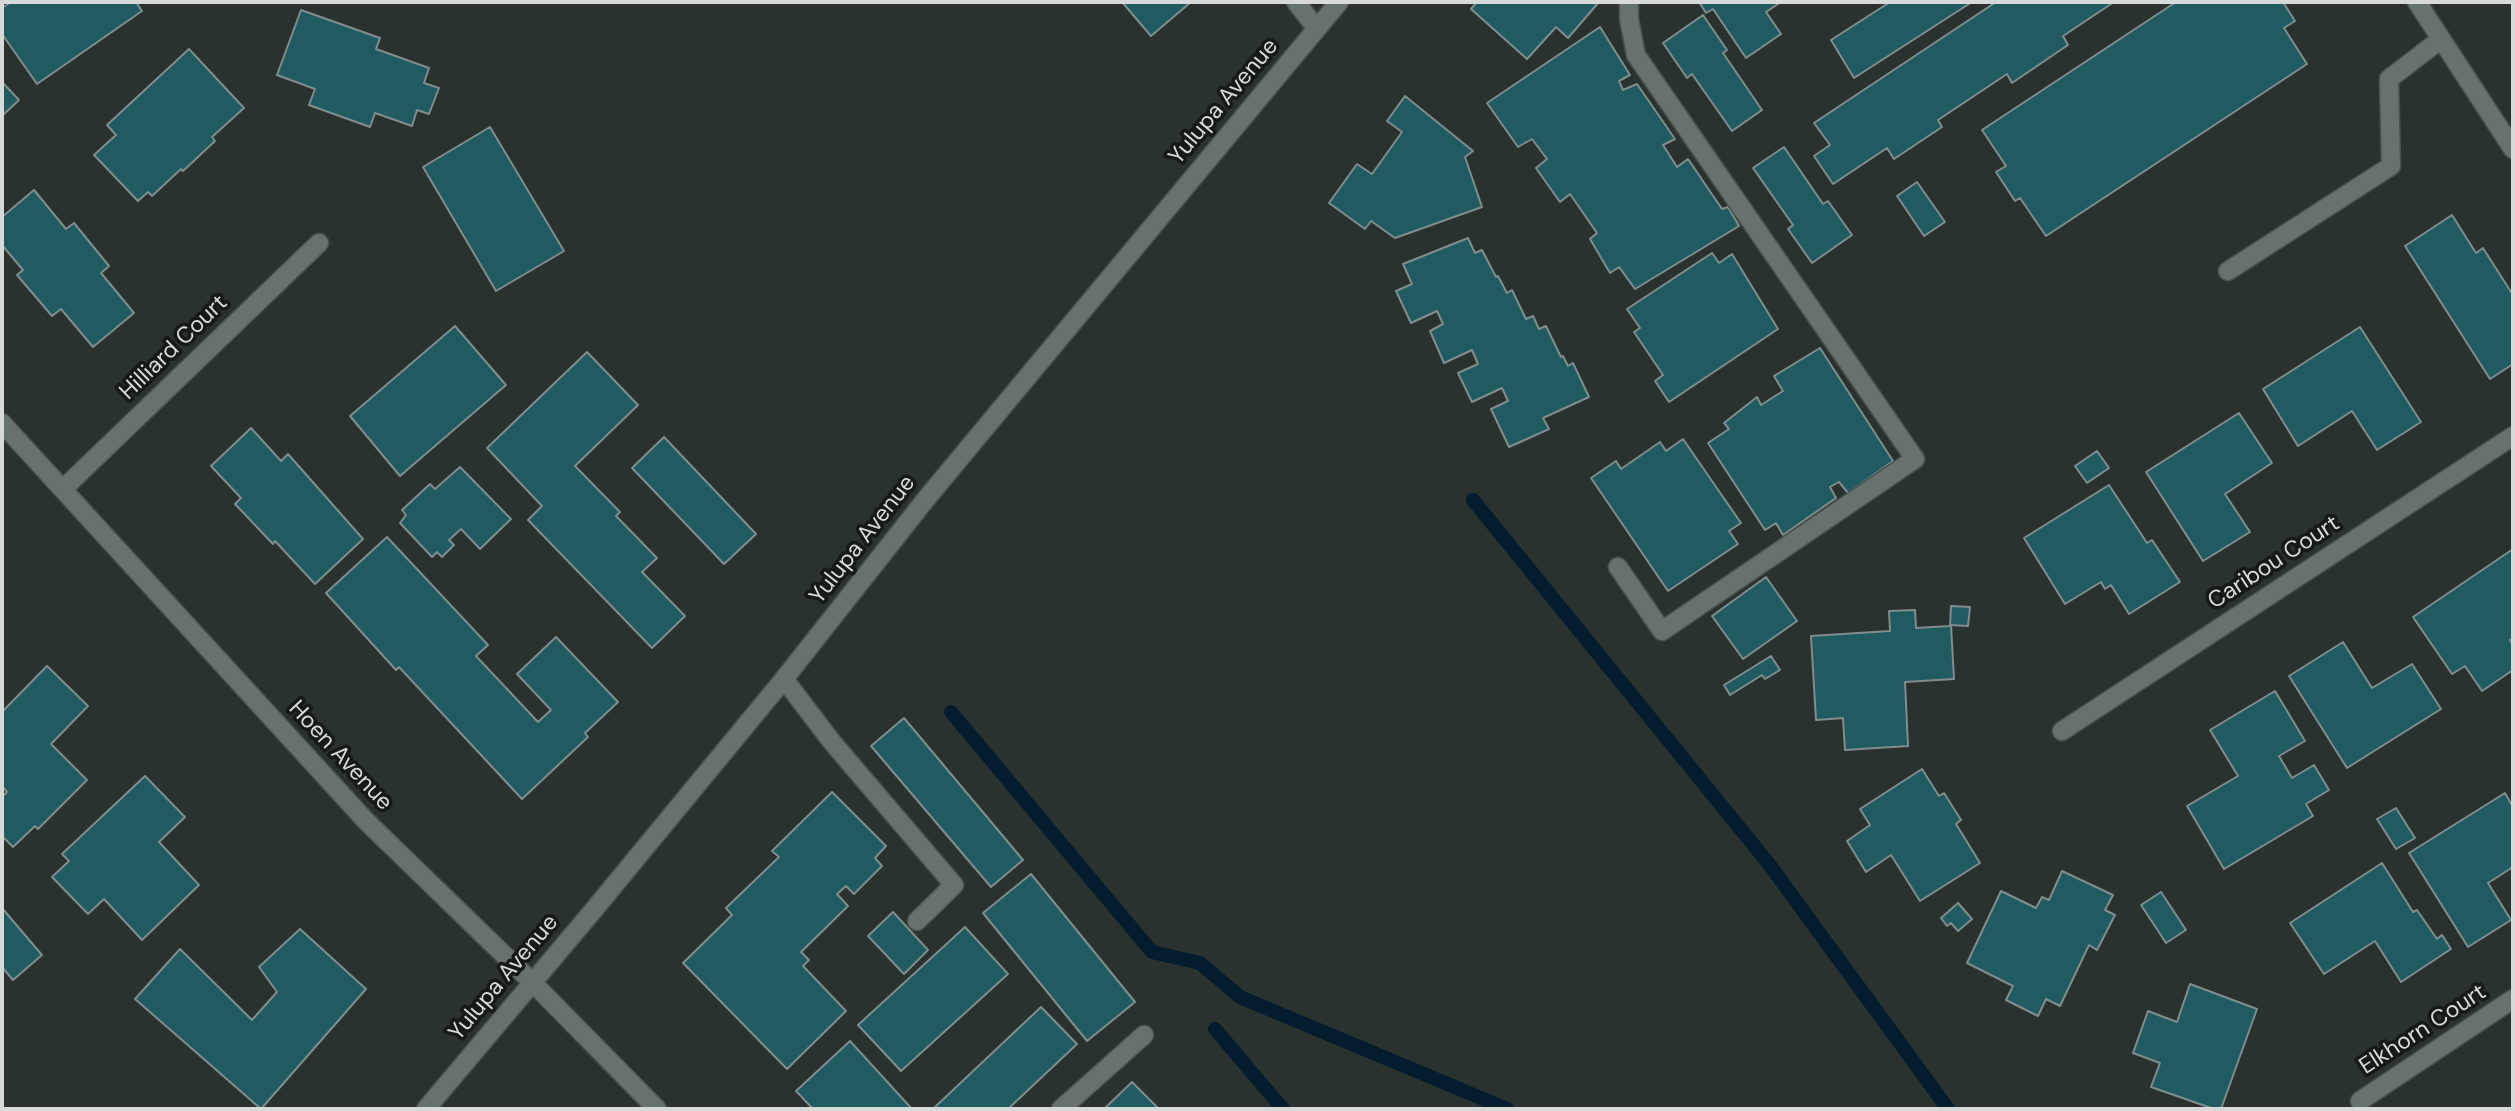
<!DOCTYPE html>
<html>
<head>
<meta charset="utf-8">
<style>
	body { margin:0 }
	#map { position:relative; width:2515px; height:1111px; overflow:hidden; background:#29322f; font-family:"DM Sans",sans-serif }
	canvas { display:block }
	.frame { position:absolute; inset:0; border:4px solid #d6dbd9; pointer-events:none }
</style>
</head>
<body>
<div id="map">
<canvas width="2515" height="1111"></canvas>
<div class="frame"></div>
</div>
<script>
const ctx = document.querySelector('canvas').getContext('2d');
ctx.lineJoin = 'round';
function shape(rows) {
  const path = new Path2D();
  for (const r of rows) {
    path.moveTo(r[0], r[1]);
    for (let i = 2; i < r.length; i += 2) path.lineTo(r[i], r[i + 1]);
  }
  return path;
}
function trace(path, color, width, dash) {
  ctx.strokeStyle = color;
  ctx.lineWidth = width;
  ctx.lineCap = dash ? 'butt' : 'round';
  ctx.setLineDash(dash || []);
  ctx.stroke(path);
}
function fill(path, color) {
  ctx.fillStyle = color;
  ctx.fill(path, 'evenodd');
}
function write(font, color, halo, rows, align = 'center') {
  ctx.font = font + ' "DM Sans",sans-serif';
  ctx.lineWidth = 7;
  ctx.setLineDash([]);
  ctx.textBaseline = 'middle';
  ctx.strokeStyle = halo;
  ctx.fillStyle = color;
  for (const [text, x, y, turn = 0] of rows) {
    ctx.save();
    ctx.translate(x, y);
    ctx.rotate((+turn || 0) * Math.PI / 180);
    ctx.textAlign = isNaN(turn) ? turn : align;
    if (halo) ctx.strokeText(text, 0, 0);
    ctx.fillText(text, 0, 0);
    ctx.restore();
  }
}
trace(shape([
	[1473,500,1769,864,1948,1109],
	[951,712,1152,952,1200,963,1240,997,1507,1109],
	[1215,1029,1283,1109]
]), '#031d2e', 14);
const building = shape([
	[11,2,136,2,142,11,37,84,2,34,2,8,11,2],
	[1122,2,1191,2,1151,36,1122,2],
	[1477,2,1599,2,1568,38,1556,27,1527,59,1471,9,1477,2],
	[1699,2,1781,2,1766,12,1781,34,1746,58,1713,9,1706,13,1699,2],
	[1890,2,1972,2,1854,78,1831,40,1890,2],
	[1996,2,2114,2,2063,36,2068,45,2012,83,2007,74,1938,120,1942,127,1894,159,1887,148,1833,184,1814,156,1830,145,1814,123,1996,2],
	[2176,2,2283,2,2295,21,2284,28,2307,64,2046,236,2020,198,2015,201,1996,172,2006,166,1982,130,2176,2],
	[301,10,380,38,376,49,429,68,424,83,439,88,429,114,417,110,412,126,375,113,370,127,309,105,315,89,277,75,301,10],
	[1703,15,1727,50,1723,53,1762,110,1732,131,1692,74,1687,78,1663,43,1703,15],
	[1600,27,1630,75,1619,81,1623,90,1637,84,1675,139,1663,145,1677,167,1688,159,1722,209,1728,207,1739,226,1635,289,1619,267,1610,273,1590,239,1597,233,1570,194,1560,202,1536,168,1547,159,1532,139,1518,147,1487,103,1600,27],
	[189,49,244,108,212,137,215,141,183,171,181,169,152,196,148,192,138,201,94,155,116,135,107,125,189,49],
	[3,83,19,100,3,115,2,114,3,83],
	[1405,96,1473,151,1465,157,1482,207,1395,238,1371,221,1365,229,1329,203,1357,164,1372,174,1402,132,1387,121,1405,96],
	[490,127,564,251,496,291,423,167,490,127],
	[1784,147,1823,204,1828,201,1852,235,1812,263,1788,229,1793,225,1753,168,1784,147],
	[1917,182,1945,222,1924,236,1897,196,1917,182],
	[34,190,66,229,74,223,109,266,101,273,134,313,93,347,61,309,52,316,17,275,23,270,2,245,2,217,34,190],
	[2452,215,2476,253,2483,248,2513,295,2513,364,2490,379,2405,246,2452,215],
	[1468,238,1475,253,1482,250,1496,277,1498,276,1507,293,1512,290,1526,319,1533,316,1539,329,1546,326,1561,357,1563,356,1568,366,1573,363,1589,397,1543,418,1549,429,1509,447,1491,409,1508,401,1502,388,1472,402,1458,373,1478,364,1472,350,1444,363,1430,331,1443,324,1437,311,1411,323,1396,291,1412,284,1403,264,1468,238],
	[1712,253,1719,263,1732,254,1778,329,1669,402,1655,381,1663,375,1634,332,1640,328,1627,309,1712,253],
	[455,326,506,385,400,476,350,416,455,326],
	[2360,327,2421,422,2377,450,2352,411,2298,446,2263,389,2360,327],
	[1820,348,1893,461,1848,493,1839,482,1830,487,1836,498,1783,535,1776,523,1765,530,1708,443,1729,429,1724,423,1757,397,1761,405,1783,391,1774,376,1820,348],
	[587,352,638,405,575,466,620,512,616,516,657,558,642,572,685,616,652,648,528,520,542,506,487,448,587,352],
	[2239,413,2272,463,2225,494,2250,532,2203,561,2146,472,2239,413],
	[251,428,281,461,288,454,363,539,315,584,275,541,273,544,235,504,241,498,211,466,251,428],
	[664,437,756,534,724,564,632,468,664,437],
	[1683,439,1741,523,1729,531,1738,544,1668,591,1591,478,1616,461,1621,469,1660,442,1666,451,1683,439],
	[2097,451,2109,468,2087,483,2075,466,2097,451],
	[460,467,511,519,480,549,461,529,449,540,454,545,442,557,437,552,432,557,400,523,406,515,402,510,430,484,435,489,460,467],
	[2109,485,2147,543,2152,540,2180,582,2129,614,2111,585,2105,589,2101,582,2065,604,2024,538,2109,485],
	[387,537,488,645,476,656,538,722,551,710,517,674,556,637,618,702,585,733,588,737,522,799,399,667,396,670,326,593,387,537],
	[2513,549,2513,638,2510,640,2513,645,2513,670,2482,691,2465,666,2452,674,2413,617,2513,549],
	[1766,577,1797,621,1743,659,1712,616,1766,577],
	[1951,606,1970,607,1968,626,1951,625,1954,679,1905,682,1908,746,1845,750,1843,718,1816,720,1811,636,1890,631,1889,611,1915,610,1916,628,1950,626,1951,606],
	[2343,642,2372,688,2412,664,2441,709,2347,768,2289,676,2343,642],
	[1771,656,1780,670,1765,679,1762,675,1730,695,1724,685,1771,656],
	[47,666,88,706,51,744,87,780,38,829,35,826,13,847,2,836,2,797,7,792,2,786,2,712,47,666],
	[2275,691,2305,741,2279,756,2292,778,2314,765,2329,790,2306,804,2313,816,2224,869,2187,806,2238,776,2210,730,2275,691],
	[904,718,1023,860,991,887,871,746,904,718],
	[1922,769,1939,796,1944,793,1961,820,1956,824,1980,863,1920,901,1891,855,1866,872,1847,841,1870,825,1860,809,1922,769],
	[145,776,185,817,159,842,199,885,142,940,104,899,88,914,52,877,69,861,62,854,145,776],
	[832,792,886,846,875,858,882,866,854,894,846,886,837,894,848,906,801,952,809,960,803,966,846,1011,787,1069,683,963,732,915,726,908,779,857,772,851,832,792],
	[2505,793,2513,807,2513,867,2488,883,2511,920,2468,947,2409,853,2505,793],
	[2396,808,2415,838,2396,849,2377,819,2396,808],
	[2382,863,2413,912,2417,910,2437,939,2442,935,2451,949,2401,982,2375,941,2324,974,2290,923,2382,863],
	[2062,871,2113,895,2105,910,2115,915,2097,950,2089,945,2060,1006,2046,999,2038,1016,2006,1000,2013,986,1967,963,2001,891,2036,908,2042,897,2049,900,2062,871],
	[1031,874,1135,1002,1087,1041,983,913,1031,874],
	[2161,892,2186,930,2166,943,2141,905,2161,892],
	[1958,903,1972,919,1958,931,1951,923,1947,926,1941,918,1958,903],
	[2,908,42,955,13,980,2,967,2,908],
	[893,912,928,950,904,974,868,936,893,912],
	[965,927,1008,974,901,1071,858,1025,965,927],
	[300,929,366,989,261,1109,135,999,180,949,252,1020,277,992,259,967,300,929],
	[2190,984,2257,1009,2221,1109,2214,1109,2151,1087,2160,1063,2133,1053,2148,1011,2177,1022,2190,984],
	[1041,1007,1077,1044,1008,1109,937,1109,935,1107,1041,1007],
	[850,1041,912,1109,813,1109,796,1091,850,1041],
	[1132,1082,1159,1109,1104,1109,1132,1082]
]);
fill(building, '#1f5b61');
trace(building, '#818c8d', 2);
const minor = shape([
	[1296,2,1317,29],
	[2417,2,2513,149],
	[2228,271,2391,166,2389,79,2441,39],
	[2,423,366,821,532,982,657,1109],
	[63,489,319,243],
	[1618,567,1662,631,1915,459,1636,55,1629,19,1629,2],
	[784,679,832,742,954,885,917,921],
	[2062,731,2513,436],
	[2360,1101,2513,999],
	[426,1109,592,912,784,679,926,499,1339,2],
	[1061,1109,1144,1035]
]);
trace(minor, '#49504d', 21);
trace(minor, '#67716d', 18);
write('23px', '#d6dbd9', '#151917', [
	["Yulupa Avenue",1224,102,-50],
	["Hilliard Court",174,348,-44],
	["Yulupa Avenue",863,540,-52],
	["Caribou Court",2274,563,-33],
	["Hoen Avenue",340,756,47],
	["Yulupa Avenue",504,978,-50],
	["Elkhorn Court",2423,1030,-33]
]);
</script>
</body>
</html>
